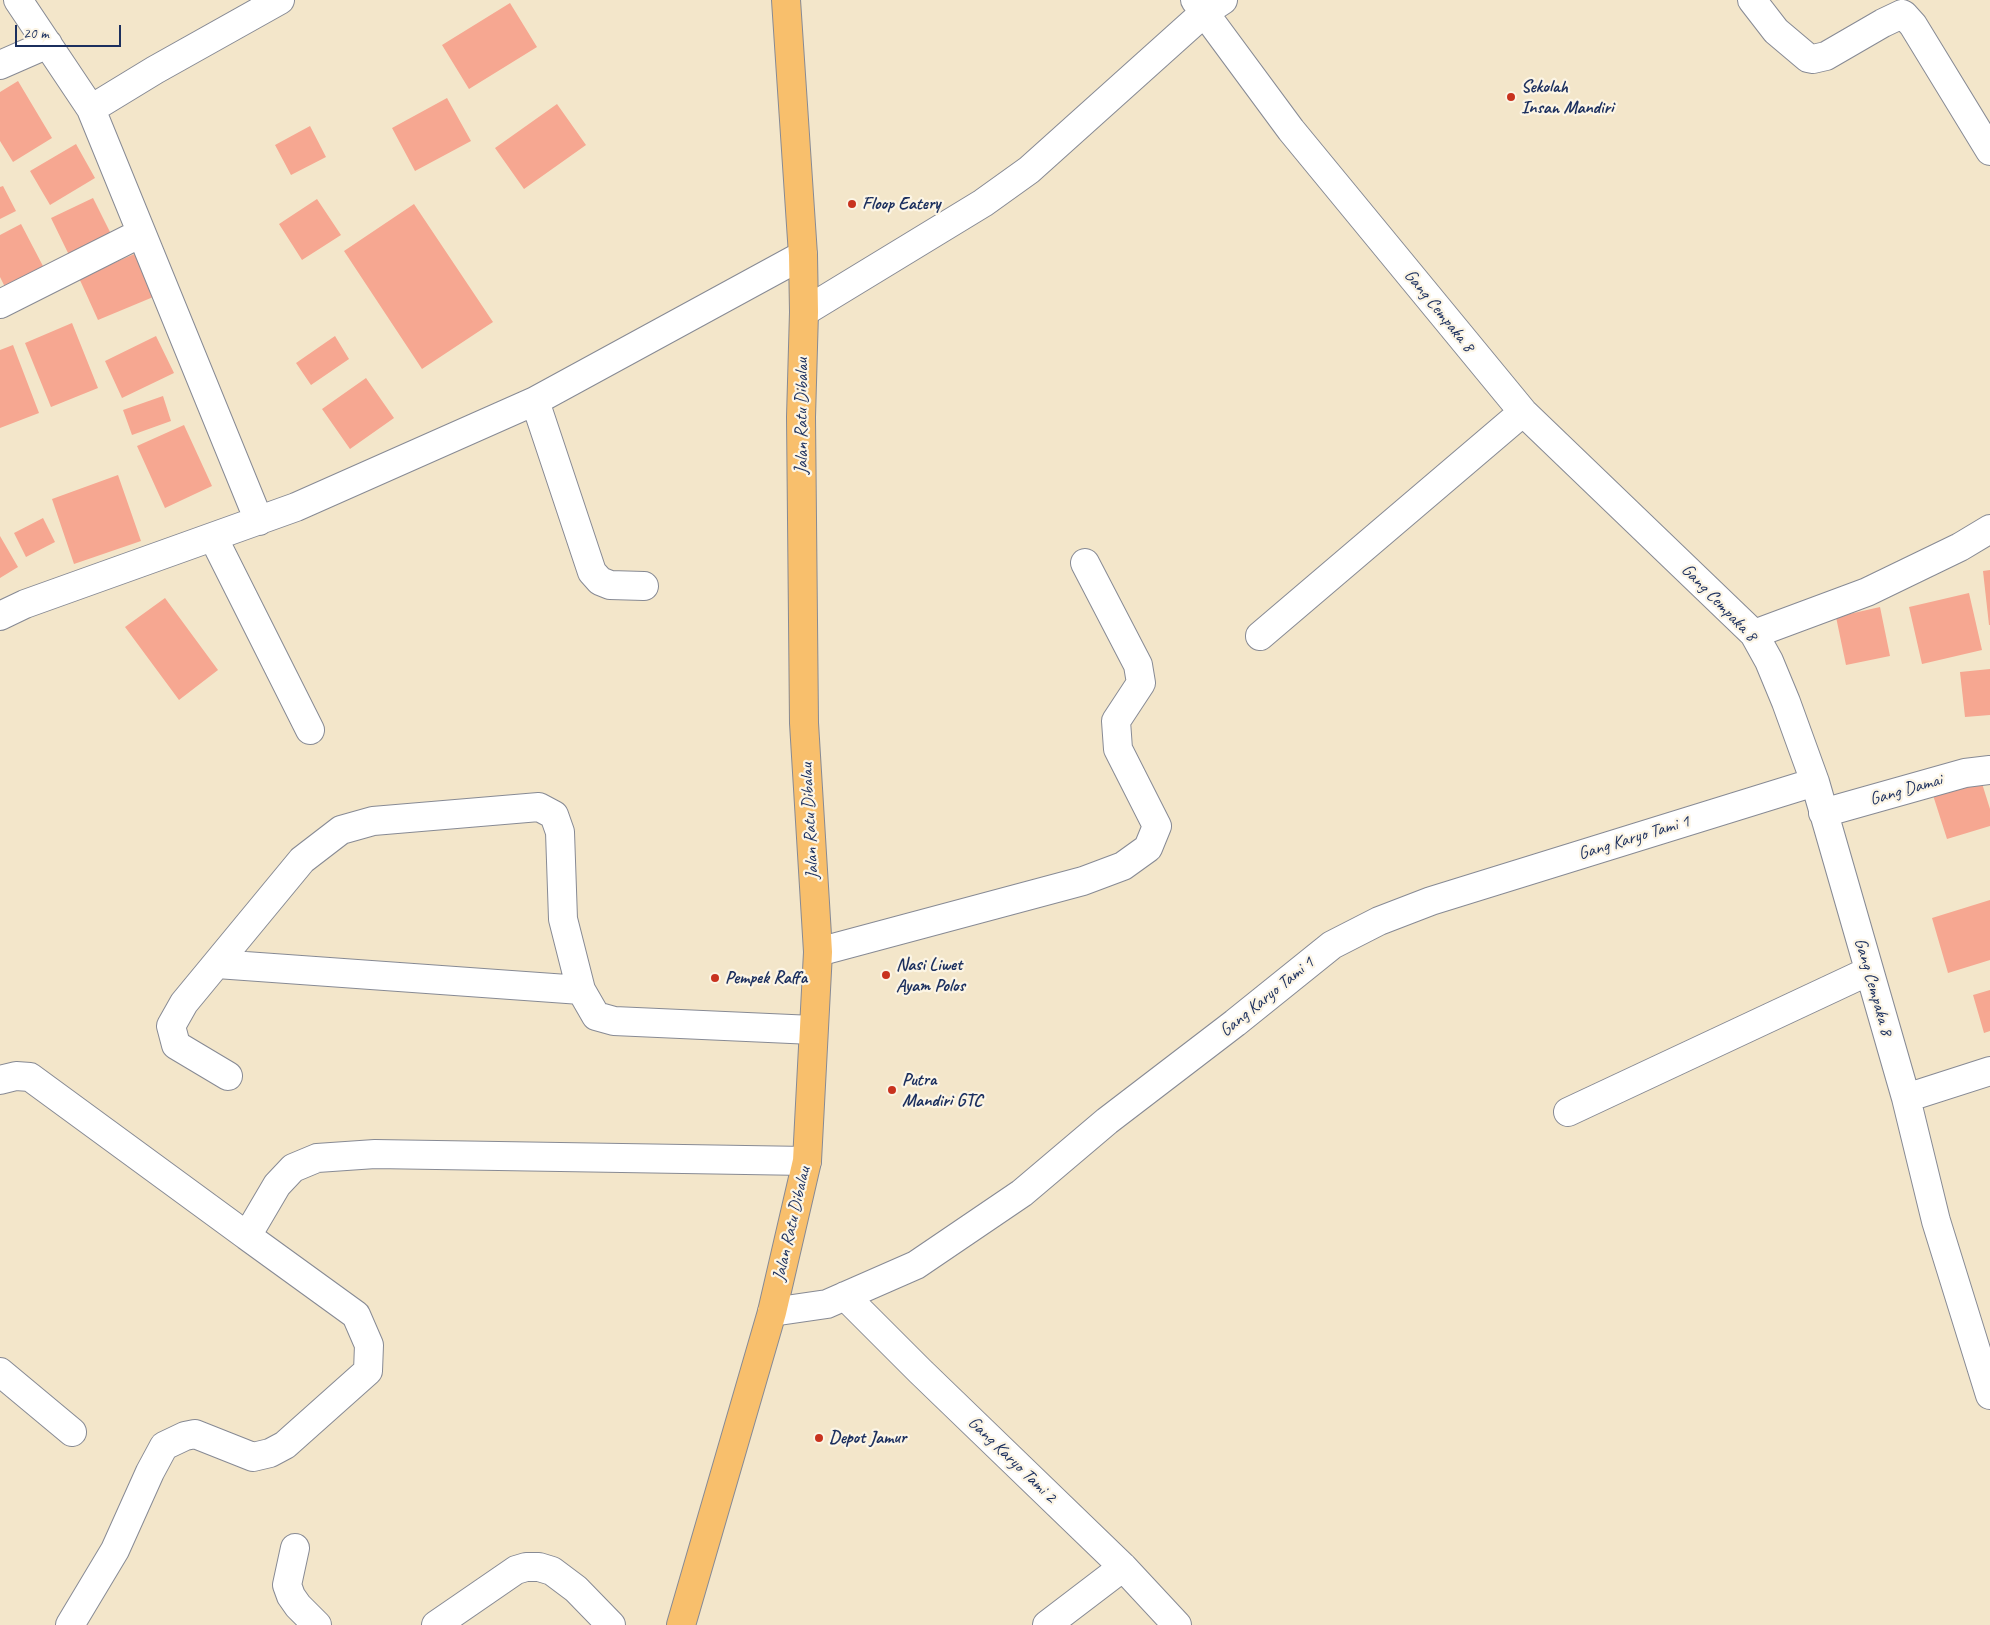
<!DOCTYPE html>
<html>
<head>
<meta charset="utf-8">
<style>
	body { margin:0 }
	#map { position:relative; width:1990px; height:1625px; overflow:hidden; background:#f3e6ca; font-family:Caveat,sans-serif }
	canvas { display:block }
	.scale { position:absolute; left:15px; top:25px; width:106px; height:22px; box-sizing:border-box; border:2px solid #1b2f5e; border-top:0; padding-left:6px; font-size:15px; line-height:18px; white-space:nowrap; color:#1b2f5e; -webkit-text-stroke:4px #fcf5e5; paint-order:stroke }
</style>
</head>
<body>
<div id="map">
<canvas width="1990" height="1625"></canvas>
<div class="scale">20 m</div>
</div>
<script>
const ctx = document.querySelector('canvas').getContext('2d');
ctx.lineJoin = 'round';
function fill(path, color) {
  ctx.fillStyle = color;
  ctx.fill(path, 'evenodd');
}
function shape(rows) {
  const path = new Path2D();
  for (const r of rows) {
    path.moveTo(r[0], r[1]);
    for (let i = 2; i < r.length; i += 2) path.lineTo(r[i], r[i + 1]);
  }
  return path;
}
function trace(path, color, width, dash) {
  ctx.strokeStyle = color;
  ctx.lineWidth = width;
  ctx.lineCap = dash ? 'butt' : 'round';
  ctx.setLineDash(dash || []);
  ctx.stroke(path);
}
function write(font, color, halo, rows, align = 'center') {
  ctx.font = font + ' Caveat,sans-serif';
  ctx.lineWidth = 4.5;
  ctx.setLineDash([]);
  ctx.textBaseline = 'middle';
  ctx.strokeStyle = halo;
  ctx.fillStyle = color;
  for (const [text, x, y, turn = 0] of rows) {
    ctx.save();
    ctx.translate(x, y);
    ctx.rotate((+turn || 0) * Math.PI / 180);
    ctx.textAlign = isNaN(turn) ? turn : align;
    if (halo) ctx.strokeText(text, 0, 0);
    ctx.fillText(text, 0, 0);
    ctx.restore();
  }
}
fill(shape([
	[510,3,537,47,469,89,442,45],
	[18,81,52,138,13,162,0,141,0,92],
	[447,98,471,141,415,171,392,128],
	[557,104,586,145,524,189,495,148],
	[310,126,326,157,291,175,275,145],
	[76,144,95,178,50,205,30,171],
	[3,186,16,211,0,219,0,187],
	[93,198,111,234,69,255,51,218],
	[317,199,341,235,302,260,279,224],
	[414,204,493,322,422,369,344,251],
	[21,224,44,268,6,289,0,277,0,235],
	[139,252,158,295,98,320,79,278],
	[72,323,98,388,51,407,25,343],
	[156,336,174,373,122,398,105,361],
	[335,336,349,359,311,385,296,363],
	[13,345,39,413,0,428,0,350],
	[366,378,394,418,350,449,322,409],
	[163,396,171,421,132,435,123,410],
	[184,425,212,486,165,508,137,446],
	[118,475,141,541,74,564,52,499],
	[43,518,55,542,26,557,14,533],
	[0,536,18,567,0,578],
	[1990,570,1990,625,1989,625,1983,571],
	[1969,593,1982,650,1922,664,1909,607],
	[165,598,218,670,179,700,125,627],
	[1880,607,1890,656,1846,665,1836,617],
	[1990,669,1990,715,1965,717,1960,672],
	[1980,777,1990,809,1990,826,1947,839,1932,792],
	[1990,900,1990,960,1948,973,1932,918],
	[1990,990,1990,1031,1984,1033,1973,995]
]), '#f6a791');
const minor = shape([
	[18,0,91,109],
	[1195,0,1291,130,1523,412,1754,634,1769,661,1786,702,1815,782,1906,1098,1936,1221,1990,1395],
	[1752,0,1776,31,1808,58,1813,59,1826,56,1883,23,1902,14,1904,15,1913,25,1990,151],
	[0,65,48,44],
	[0,304,141,233],
	[804,312,983,203,1029,170,1205,12,1223,0],
	[535,401,592,572,600,581,610,585,644,586],
	[259,521,91,109,155,70,280,0],
	[213,537,310,730],
	[0,616,25,604,296,507,535,401,803,255],
	[1754,634,1867,592,1960,547,1990,529],
	[1260,636,1523,412],
	[1823,813,1965,773,1990,770],
	[818,952,1083,881,1123,866,1148,848,1157,826,1118,749,1116,721,1141,683,1138,665,1085,563],
	[217,964,581,990],
	[228,1076,176,1045,171,1026,184,1003,302,860,341,830,373,821,539,807,554,815,560,832,563,919,581,990,596,1016,614,1021,813,1030],
	[0,1080,16,1076,30,1077,247,1236,277,1185,293,1168,317,1158,375,1154,807,1161],
	[1906,1098,1990,1071],
	[1568,1112,1869,971],
	[845,1296,920,1371,1123,1567,1177,1625],
	[772,1312,827,1304,916,1265,1022,1193,1107,1121,1235,1023,1332,945,1379,921,1431,901,1815,782],
	[0,1372,72,1432],
	[295,1548,287,1585,291,1596,298,1606,317,1625],
	[70,1625,115,1550,150,1472,164,1446,185,1436,195,1434,253,1457,270,1453,285,1445,368,1371,369,1345,356,1315,247,1236],
	[436,1625,516,1570,526,1567,539,1567,552,1571,576,1589,611,1625],
	[1047,1625,1123,1567]
]);
const major = shape([
	[681,1625,772,1312,807,1161,818,952,804,723,801,417,804,312,803,255,786,0]
]);
trace(minor, '#878a94', 30);
trace(major, '#878a94', 30);
trace(minor, '#fff', 28);
trace(major, '#f8bf6c', 28);
for (const [x, y, r, color] of [
	[1511,97,5,"#c8321e"],
	[852,204,5,"#c8321e"],
	[886,975,5,"#c8321e"],
	[715,978,5,"#c8321e"],
	[892,1090,5,"#c8321e"],
	[819,1438,5,"#c8321e"]
]) {
  const dot = new Path2D();
  dot.arc(x, y, r, 0, 2 * Math.PI);
  ctx.fillStyle = color;
  ctx.fill(dot);
  trace(dot, '#fcf5e5', 2);
}
write('bold 18px', '#1b2f5e', '#fcf5e5', [
	["Sekolah",1521,87],
	["Insan Mandiri",1521,108],
	["Floop Eatery",862,204],
	["Nasi Liwet",896,965],
	["Ayam Polos",896,986],
	["Pempek Raffa",725,978],
	["Putra",902,1080],
	["Mandiri GTC",902,1101],
	["Depot Jamur",829,1438]
], 'left');
write('18px', '#1b2f5e', '#fcf5e5', [
	["Gang Cempaka 8",1439,311,51],
	["Jalan Ratu Dibalau",802,416,-90],
	["Gang Cempaka 8",1719,603,46],
	["Gang Damai",1906,790,-16],
	["Jalan Ratu Dibalau",810,821,-93],
	["Gang Karyo Tami 1",1634,838,-17],
	["Gang Cempaka 8",1873,987,74],
	["Gang Karyo Tami 1",1267,997,-39],
	["Jalan Ratu Dibalau",792,1224,-77],
	["Gang Karyo Tami 2",1012,1460,44]
]);
</script>
</body>
</html>
